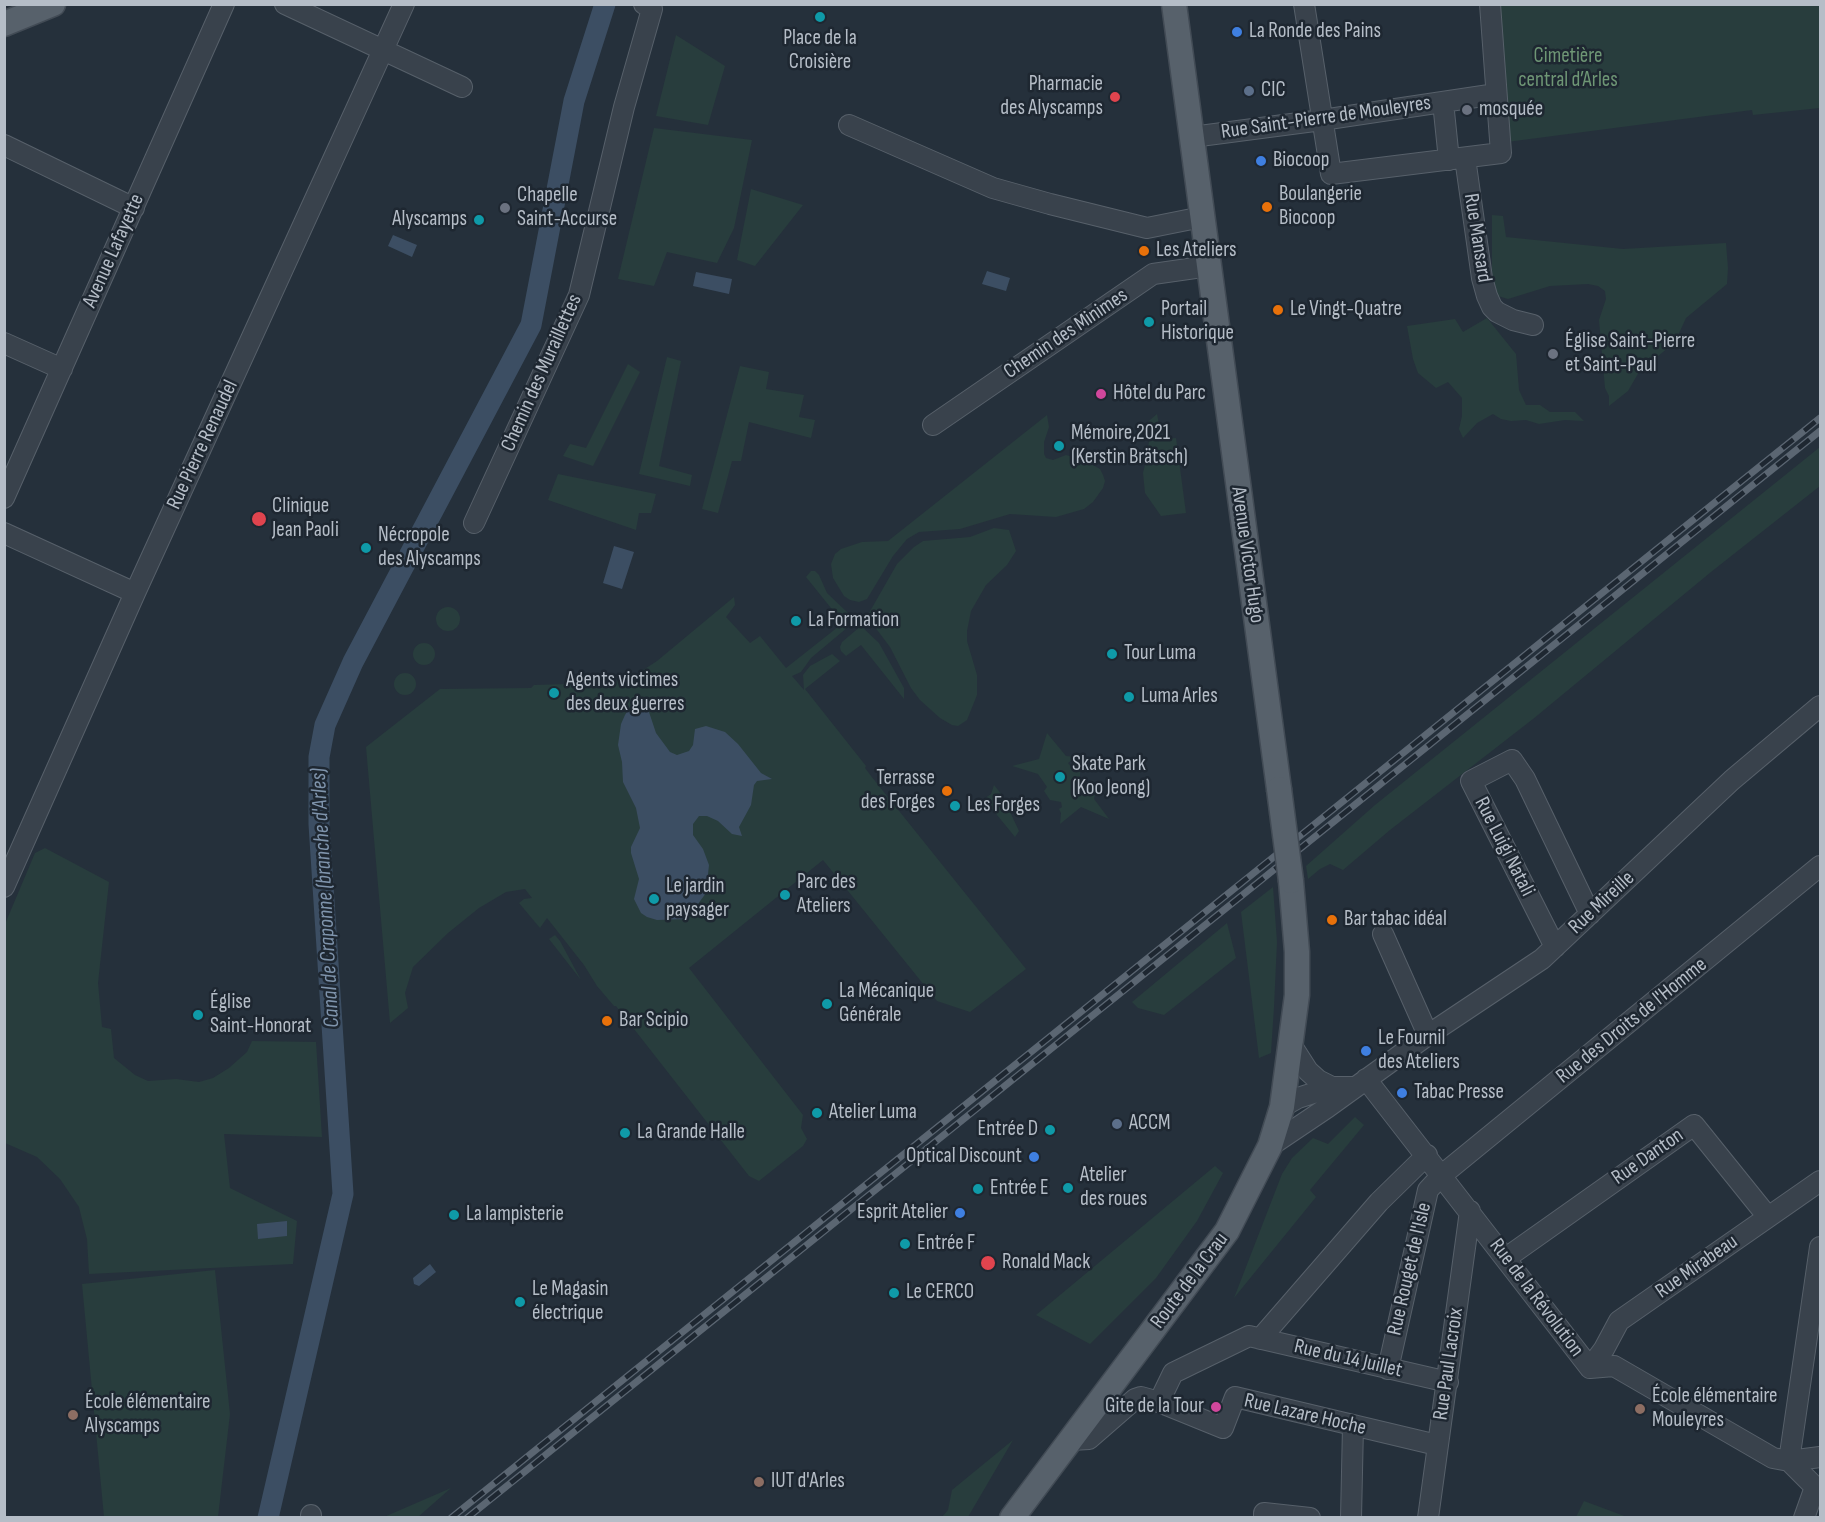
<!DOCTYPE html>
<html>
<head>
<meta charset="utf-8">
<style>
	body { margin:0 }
	#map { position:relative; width:1825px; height:1522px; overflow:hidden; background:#25303b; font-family:"Sofia Sans Condensed",sans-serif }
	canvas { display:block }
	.frame { position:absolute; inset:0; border:6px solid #b5bdc7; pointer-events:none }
</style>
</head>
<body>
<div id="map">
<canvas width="1825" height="1522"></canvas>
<div class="frame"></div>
</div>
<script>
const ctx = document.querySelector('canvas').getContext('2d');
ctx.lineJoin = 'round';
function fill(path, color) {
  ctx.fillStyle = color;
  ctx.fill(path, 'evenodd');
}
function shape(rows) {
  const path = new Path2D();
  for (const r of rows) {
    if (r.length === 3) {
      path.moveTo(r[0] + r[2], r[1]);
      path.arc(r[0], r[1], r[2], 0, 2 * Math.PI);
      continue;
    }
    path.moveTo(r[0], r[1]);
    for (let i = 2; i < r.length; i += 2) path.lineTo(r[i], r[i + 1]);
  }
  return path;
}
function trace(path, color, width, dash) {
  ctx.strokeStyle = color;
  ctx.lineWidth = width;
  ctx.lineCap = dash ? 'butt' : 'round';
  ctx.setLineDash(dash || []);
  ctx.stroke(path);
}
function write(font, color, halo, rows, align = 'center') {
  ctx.font = font + ' "Sofia Sans Condensed",sans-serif';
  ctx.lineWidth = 5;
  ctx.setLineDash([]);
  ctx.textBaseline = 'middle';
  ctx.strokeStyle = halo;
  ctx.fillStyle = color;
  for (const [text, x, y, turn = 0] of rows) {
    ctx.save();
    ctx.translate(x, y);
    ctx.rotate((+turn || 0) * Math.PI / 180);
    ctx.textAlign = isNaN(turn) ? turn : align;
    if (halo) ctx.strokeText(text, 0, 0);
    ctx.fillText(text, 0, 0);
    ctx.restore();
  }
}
fill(shape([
	[1495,5,1820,5,1820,108,1753,115,1752,110,1507,142],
	[676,35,725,66,708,125,656,116],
	[654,128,752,140,734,228,717,263,667,252,654,286,618,279],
	[751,189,803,205,755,266,737,260],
	[1492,215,1503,216,1506,237,1623,249,1726,243,1728,268,1727,284,1686,318,1675,342,1639,372,1628,391,1609,406,1609,396,1605,388,1599,320,1606,299,1605,291,1598,286,1588,284,1550,286,1508,299,1498,296,1493,283,1492,270],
	[1487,318,1516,354,1519,390,1526,405,1540,405,1550,412,1575,412,1584,421,1565,420,1539,424,1526,420,1511,421,1501,419,1493,414,1477,423,1463,438,1459,429,1462,416,1462,398,1448,382,1436,388,1418,373,1413,359,1407,326,1455,319,1463,332],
	[667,357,681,361,659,466,692,475,690,486,639,474],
	[628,364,640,372,593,466,563,456,570,444,586,448],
	[740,366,769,372,766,389,804,395,799,417,815,420,811,438,749,422,741,461,732,461,718,513,702,509],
	[1157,414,1162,439,1176,438,1186,513,1161,516,1145,493,1143,473,1147,457,1149,441,1144,425],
	[1047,415,1049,427,1044,442,1044,454,1046,458,1053,460,1066,455,1084,460,1100,469,1103,475,1105,481,1103,488,1093,502,1084,509,1056,517,1010,514,960,529,919,532,907,539,893,556,867,599,859,602,850,600,844,596,833,578,831,564,835,554,841,549,862,542,888,541],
	[1820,447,1820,486,1711,572,1533,719,1390,830,1343,870,1330,864,1320,869,1308,879,1306,866,1375,805],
	[558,474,656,494,651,513,639,513,636,530,548,500],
	[994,528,1009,530,1016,551,1007,565,986,585,971,611,967,631,967,641,977,675,977,695,967,720,958,726,952,725,940,718,920,700,911,688,890,647,869,619,869,613,897,564,914,547,923,541,970,537],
	[811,571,815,571,819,575,827,593,848,613,852,622,848,627,811,658,801,672,792,676,804,690,803,675,810,666,832,654,840,661,805,689,866,766,865,768,871,776,1026,969,970,1012,937,1001,823,860,689,968,803,1115,801,1128,807,1139,803,1146,759,1181,749,1176,616,1006,614,1006,597,986,584,965,547,918,540,928,519,903,524,899,532,898,525,889,506,892,479,908,448,933,413,967,405,993,408,1008,390,1023,366,747,440,689,531,688,534,685,603,683,621,680,634,676,657,661,734,597,735,605,726,617,750,643,760,636,786,668,843,623,806,577],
	[448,619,12],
	[861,626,879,643,904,688,904,699,861,645,846,656,841,651,840,647,842,642],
	[424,654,11],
	[405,684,11],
	[1047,733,1066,756,1076,757,1068,763,1073,769,1080,764,1080,780,1091,785,1095,794,1094,799,1109,819,1081,807,1060,824,1061,813,1059,809,1062,807,1061,802,1050,800,1044,791,1047,787,1038,774,1012,766,1039,759],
	[994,785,1002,795,1019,831,1015,837,984,799,991,794],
	[45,848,109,882,98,983,102,1027,111,1029,114,1058,135,1075,148,1081,176,1079,199,1082,213,1078,229,1068,247,1052,252,1041,316,1042,322,1137,224,1134,230,1188,297,1221,293,1264,89,1274,87,1239,79,1207,60,1179,37,1157,5,1143,5,924,35,853],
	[1273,887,1277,942,1274,1007,1271,1053,1259,1058,1241,912],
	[1227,923,1236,958,1164,1015,1138,1008,1132,1002],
	[555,935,560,941,581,980,549,939],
	[1355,1117,1364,1125,1310,1190,1316,1197,1234,1298,1282,1174,1292,1158,1313,1138,1328,1144],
	[1215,1166,1223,1173,1197,1221,1156,1278,1090,1344,1036,1315],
	[215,1270,230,1414,218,1517,104,1517,82,1284],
	[1013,1440,968,1517,942,1517,948,1510,952,1490],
	[451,1488,418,1517,384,1517],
	[1584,1501,1627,1517,1576,1517]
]), '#283d3d');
fill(shape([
	[393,235,417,245,412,257,388,246],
	[987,271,1010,278,1006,291,982,284],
	[696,272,732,279,729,294,693,286],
	[614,546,634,552,622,589,603,583],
	[638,707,645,707,649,712,656,733,670,752,677,755,689,751,693,745,695,729,706,726,725,732,738,744,761,773,772,779,757,781,754,785,751,805,739,827,742,836,732,834,718,821,707,816,699,816,693,824,693,835,703,849,709,865,706,893,687,919,657,920,647,917,641,913,634,899,639,879,631,853,631,847,640,828,636,808,623,782,622,762,618,745,621,724,625,715,628,710],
	[287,1221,287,1236,258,1239,257,1224],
	[430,1264,436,1272,419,1286,414,1284,413,1278]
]), '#3c4e63');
trace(shape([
	[268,1518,343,1194,319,824,319,757,325,725,353,662,531,325,574,101,605,4]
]), '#3c4e63', 21);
const minor = shape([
	[285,4,462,87],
	[1304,4,1331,174,1501,153,1490,4],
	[1443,102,1449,160],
	[849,125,993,188,1050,204,1147,228,1202,217],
	[1192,137,1322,120,1496,94],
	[4,145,134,208],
	[1465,158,1482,278,1487,296,1492,307,1497,312,1513,320,1533,325],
	[4,343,62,369],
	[933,425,1153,274,1209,266],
	[4,498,224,4],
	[474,523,579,295,624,107,652,9,644,4],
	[4,533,135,593],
	[4,887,135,593,404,4],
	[1383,934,1428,1035],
	[1555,947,1471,781,1512,760,1525,779,1590,914],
	[1292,1046,1308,1071,1318,1080,1332,1087],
	[1366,1079,1590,1368,1614,1366,1773,1458,1789,1461,1820,1457],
	[1282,1107,1298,1098,1332,1087,1354,1087],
	[1270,1146,1328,1107,1428,1035,1542,959,1732,780,1820,706],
	[1506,1258,1694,1125,1768,1217],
	[1260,1339,1379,1202,1427,1155],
	[1590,1368,1604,1349,1619,1321,1820,1181],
	[1388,1369,1428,1190,1442,1175,1820,866],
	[1159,1402,1173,1373,1249,1336,1448,1382],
	[1071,1440,1089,1439,1135,1399,1141,1397,1159,1402,1223,1428,1235,1397,1437,1445],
	[1789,1461,1820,1247],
	[1789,1461,1820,1492],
	[311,1518,311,1515],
	[1264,1518,1264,1513,1310,1518],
	[1351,1518,1353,1426],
	[1428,1518,1470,1211],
	[1804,1518,1815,1487]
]);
const major = shape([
	[1174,4,1279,789],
	[4,24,53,4],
	[1012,1518,1227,1231,1270,1146,1282,1107,1297,995,1297,952,1291,881]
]);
trace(minor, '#57606a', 22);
trace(major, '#424b55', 27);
trace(minor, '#39424c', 20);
trace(major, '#57616b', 24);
const rail = shape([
	[451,1518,1820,418],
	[467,1518,1820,431]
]);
trace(rail, '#5b6672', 7);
trace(rail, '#1e2731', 4.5, [14]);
const majorBridge = shape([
	[1279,789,1291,881]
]);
trace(majorBridge, '#424b55', 27, []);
trace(majorBridge, '#57616b', 24);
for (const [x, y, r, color] of [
	[820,17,6,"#0f9aa8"],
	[1237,32,6,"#3f7fe0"],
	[1249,91,6,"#5c6f8a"],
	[1115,97,6,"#e0444e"],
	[1467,110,6,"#6b7280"],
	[1261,161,6,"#3f7fe0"],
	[1267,207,6,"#e8710a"],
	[505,208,6,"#6b7280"],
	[479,220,6,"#0f9aa8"],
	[1144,251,6,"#e8710a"],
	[1278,310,6,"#e8710a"],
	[1149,322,6,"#0f9aa8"],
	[1553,354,6,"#6b7280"],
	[1101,394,6,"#d1479c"],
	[1059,446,6,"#0f9aa8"],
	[259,519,8,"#e0444e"],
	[366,548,6,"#0f9aa8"],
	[796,621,6,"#0f9aa8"],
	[1112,654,6,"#0f9aa8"],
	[554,693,6,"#0f9aa8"],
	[1129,697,6,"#0f9aa8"],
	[1060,777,6,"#0f9aa8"],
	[947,791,6,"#e8710a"],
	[955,806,6,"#0f9aa8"],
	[785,895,6,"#0f9aa8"],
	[654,899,6,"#0f9aa8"],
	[1332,920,6,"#e8710a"],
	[827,1004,6,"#0f9aa8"],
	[198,1015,6,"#0f9aa8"],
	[607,1021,6,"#e8710a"],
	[1366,1051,6,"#3f7fe0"],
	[1402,1093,6,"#3f7fe0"],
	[817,1113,6,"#0f9aa8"],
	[1117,1124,6,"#5c6f8a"],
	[1050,1130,6,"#0f9aa8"],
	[625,1133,6,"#0f9aa8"],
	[1034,1157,6,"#3f7fe0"],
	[1068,1188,6,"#0f9aa8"],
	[978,1189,6,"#0f9aa8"],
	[960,1213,6,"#3f7fe0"],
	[454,1215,6,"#0f9aa8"],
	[905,1244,6,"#0f9aa8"],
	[988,1263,8,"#e0444e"],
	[894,1293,6,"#0f9aa8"],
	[520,1302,6,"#0f9aa8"],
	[1216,1407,6,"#d1479c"],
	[1640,1409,6,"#8d6e63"],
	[73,1415,6,"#8d6e63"],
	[759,1482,6,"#8d6e63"]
]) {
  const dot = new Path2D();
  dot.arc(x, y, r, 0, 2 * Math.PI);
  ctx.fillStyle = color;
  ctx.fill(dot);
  trace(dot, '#1e2731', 2);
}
write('21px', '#b5bdc7', '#1e2731', [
	["La Ronde des Pains",1249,32],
	["Place de la",820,39,"center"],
	["Croisière",820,63,"center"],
	["Pharmacie",1103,85,"right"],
	["des Alyscamps",1103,109,"right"],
	["CIC",1261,91],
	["mosquée",1479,110],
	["Biocoop",1273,161],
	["Boulangerie",1279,195],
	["Biocoop",1279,219],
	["Chapelle",517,196],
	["Saint-Accurse",517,220],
	["Alyscamps",467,220,"right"],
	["Les Ateliers",1156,251],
	["Portail",1161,310],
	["Historique",1161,334],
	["Le Vingt-Quatre",1290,310],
	["Église Saint-Pierre",1565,342],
	["et Saint-Paul",1565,366],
	["Hôtel du Parc",1113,394],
	["Mémoire,2021",1071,434],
	["(Kerstin Brätsch)",1071,458],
	["Clinique",272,507],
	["Jean Paoli",272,531],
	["Nécropole",378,536],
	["des Alyscamps",378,560],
	["La Formation",808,621],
	["Tour Luma",1124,654],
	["Agents victimes",566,681],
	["des deux guerres",566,705],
	["Luma Arles",1141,697],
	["Skate Park",1072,765],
	["(Koo Jeong)",1072,789],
	["Terrasse",935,779,"right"],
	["des Forges",935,803,"right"],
	["Les Forges",967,806],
	["Parc des",797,883],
	["Ateliers",797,907],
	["Le jardin",666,887],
	["paysager",666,911],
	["Bar tabac idéal",1344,920],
	["La Mécanique",839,992],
	["Générale",839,1016],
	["Église",210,1003],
	["Saint-Honorat",210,1027],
	["Bar Scipio",619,1021],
	["Le Fournil",1378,1039],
	["des Ateliers",1378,1063],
	["Tabac Presse",1414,1093],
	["Atelier Luma",829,1113],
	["ACCM",1129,1124],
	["Entrée D",1038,1130,"right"],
	["La Grande Halle",637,1133],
	["Optical Discount",1022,1157,"right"],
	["Atelier",1080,1176],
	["des roues",1080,1200],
	["Entrée E",990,1189],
	["Esprit Atelier",948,1213,"right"],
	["La lampisterie",466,1215],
	["Entrée F",917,1244],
	["Ronald Mack",1002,1263],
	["Le Magasin",532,1290],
	["électrique",532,1314],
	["Le CERCO",906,1293],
	["École élémentaire",1652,1397],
	["Mouleyres",1652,1421],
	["École élémentaire",85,1403],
	["Alyscamps",85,1427],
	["Gite de la Tour",1204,1407,"right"],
	["IUT d'Arles",771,1482]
], 'left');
write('21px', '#6e9675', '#1e2731', [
	["Cimetière",1568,57],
	["central d’Arles",1568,81]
]);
write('21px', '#b5bdc7', '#1e2731', [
	["Rue Saint-Pierre de Mouleyres",1326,118,-8],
	["Rue Mansard",1477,238,81],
	["Avenue Lafayette",114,251,-66],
	["Chemin des Minimes",1066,334,-34],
	["Chemin des Muraillettes",542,373,-66],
	["Rue Pierre Renaudel",203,445,-65],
	["Avenue Victor Hugo",1247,555,82],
	["Rue Luigi Natali",1504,847,63],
	["Rue Mireille",1602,903,-43],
	["Rue des Droits de l'Homme",1632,1021,-39],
	["Rue Danton",1648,1157,-35],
	["Rue Mirabeau",1697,1267,-35],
	["Rue Rouget de l'Isle",1410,1269,-77],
	["Route de la Crau",1190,1281,-53],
	["Rue de la Révolution",1536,1298,53],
	["Rue du 14 Juillet",1348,1359,13],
	["Rue Paul Lacroix",1449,1364,-82],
	["Rue Lazare Hoche",1305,1415,13]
]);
write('italic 22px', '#7f94ac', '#1e2731', [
	["Canal de Craponne (branche d'Arles)",326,898,-93]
]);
</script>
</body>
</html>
